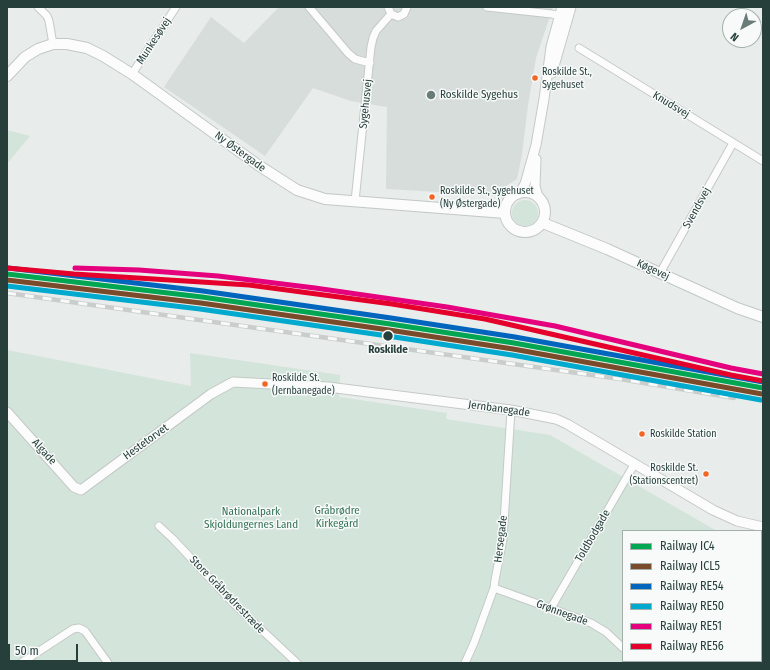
<!DOCTYPE html>
<html>
<head>
<meta charset="utf-8">
<style>
	body { margin:0 }
	#map { position:relative; width:770px; height:670px; overflow:hidden; background:#e8ecea; font-family:"Fira Sans Condensed",sans-serif }
	canvas { display:block }
	.frame { position:absolute; inset:0; border:8px solid #263f3b; pointer-events:none }
	.legend { position:absolute; left:622px; top:530px; width:140px; height:132px; box-sizing:border-box; background:#f7faf9; border:1px solid #a3afad; margin:0; padding:5px 7px; list-style:none; font-size:12px; color:#263f3b }
	.legend li { display:flex; align-items:center; gap:8px; height:20px }
	.legend b { width:20px; border:1px solid #a3afad }
	.north { position:absolute; left:722px; top:8px; width:40px; height:40px; box-sizing:border-box; background:#f7faf9; border:1px solid #a3afad; border-radius:50%; rotate:220deg; font-size:11px; font-weight:700; line-height:16px; text-align:center; color:#263f3b }
	.north::after { content:''; display:block; margin:auto; width:14px; height:18px; background:#6a7c78; clip-path:polygon(50% 0,100% 100%,50% 72%,0 100%) }
	.scale { position:absolute; left:8px; top:644px; width:70px; height:18px; box-sizing:border-box; border:2px solid #263f3b; border-top:0; padding-left:5px; font-size:12px; line-height:14px; white-space:nowrap; color:#263f3b; -webkit-text-stroke:3px #f7faf9; paint-order:stroke }
</style>
</head>
<body>
<div id="map">
<canvas width="770" height="670"></canvas>
<div class="frame"></div>
<ul class="legend">
<li><b style="height:5px;background:#00a651"></b>Railway IC4</li>
<li><b style="height:5px;background:#7a4b2a"></b>Railway ICL5</li>
<li><b style="height:5px;background:#0065bd"></b>Railway RE54</li>
<li><b style="height:5px;background:#00a9ce"></b>Railway RE50</li>
<li><b style="height:5px;background:#e5007d"></b>Railway RE51</li>
<li><b style="height:5px;background:#e4002b"></b>Railway RE56</li>
</ul>
<div class="north">N</div>
<div class="scale">50 m</div>
</div>
<script>
const ctx = document.querySelector('canvas').getContext('2d');
ctx.lineJoin = 'round';
function fill(path, color) {
  ctx.fillStyle = color;
  ctx.fill(path, 'evenodd');
}
function shape(rows) {
  const path = new Path2D();
  for (const r of rows) {
    if (r.length === 3) {
      path.moveTo(r[0] + r[2], r[1]);
      path.arc(r[0], r[1], r[2], 0, 2 * Math.PI);
      continue;
    }
    path.moveTo(r[0], r[1]);
    for (let i = 2; i < r.length; i += 2) path.lineTo(r[i], r[i + 1]);
  }
  return path;
}
function trace(path, color, width, dash) {
  ctx.strokeStyle = color;
  ctx.lineWidth = width;
  ctx.lineCap = dash ? 'butt' : 'round';
  ctx.setLineDash(dash || []);
  ctx.stroke(path);
}
function write(font, color, halo, rows, align = 'center') {
  ctx.font = font + ' "Fira Sans Condensed",sans-serif';
  ctx.lineWidth = 3;
  ctx.setLineDash([]);
  ctx.textBaseline = 'middle';
  ctx.strokeStyle = halo;
  ctx.fillStyle = color;
  for (const [text, x, y, turn = 0] of rows) {
    ctx.save();
    ctx.translate(x, y);
    ctx.rotate((+turn || 0) * Math.PI / 180);
    ctx.textAlign = isNaN(turn) ? turn : align;
    if (halo) ctx.strokeText(text, 0, 0);
    ctx.fillText(text, 0, 0);
    ctx.restore();
  }
}
fill(shape([
	[279,7,553,7,536,58,528,105,522,154,517,179,492,195,386,189,387,107,351,101,313,88,265,156,164,87,211,17,244,43]
]), '#d7ddda');
fill(shape([
	[7,130,30,136,7,164],
	[525,213,13],
	[7,350,191,386,190,353,340,375,339,403,340,397,447,413,446,419,550,435,717,531,623,531,623,661,761,661,761,549,763,549,763,663,7,663]
]), '#d3e4da');
const minor = shape([
	[38,7,47,16,49,21,53,44],
	[309,7,348,53,355,59,370,63],
	[388,7,391,14,398,17,404,14,407,7],
	[487,7,552,14,564,17],
	[579,48,763,161],
	[132,74,176,7],
	[355,201,371,47,373,38,376,31,391,14],
	[660,273,733,143],
	[159,526,173,539,233,603,297,663],
	[494,588,591,623,606,632,623,648],
	[551,608,635,463],
	[631,661,633,663],
	[21,663,73,629,79,628,85,631,108,663],
	[465,663,474,643,494,588,495,580,503,539,511,410]
]);
const tertiary = shape([
	[552,73,571,7],
	[536,159,535,186,538,197],
	[518,194,521,191,525,184,536,145,544,99,551,47,562,7],
	[7,412,74,487,81,490,211,394,233,382,328,387,511,410,556,419,567,424,713,510,737,521,763,527]
]);
const secondary = shape([
	[7,76,25,57,38,49,53,44,67,44,87,48,103,56,132,74,258,165,297,190,325,199,505,213],
	[525,212,20],
	[543,223,607,249,737,308,763,317]
]);
trace(minor, '#c5c9c8', 9);
trace(tertiary, '#c5c9c8', 11);
trace(secondary, '#c2c8c6', 12);
trace(minor, '#fcfcfc', 7);
trace(tertiary, '#fcfcfc', 9);
trace(secondary, '#fcfcfc', 10);
const rail = shape([
	[7,293,620,379,734,398]
]);
trace(rail, '#c9cdcb', 4.5);
trace(rail, '#f7faf9', 3, [9]);
trace(shape([
	[7,274,202,297,390,324,514,343,763,388]
]), '#00a651', 5);
trace(shape([
	[7,280,201,303,389,330,513,349,762,394]
]), '#7a4b2a', 5);
trace(shape([
	[8,268,203,291,391,318,515,337,763,382]
]), '#0065bd', 5);
trace(shape([
	[7,286,200,309,388,336,512,355,761,400]
]), '#00a9ce', 5);
trace(shape([
	[75,268,139,270,218,276,315,288,447,307,555,326,731,368,763,374]
]), '#e5007d', 5);
trace(shape([
	[7,268,74,274,249,285,392,304,485,319,731,375,763,381]
]), '#e4002b', 5);
for (const [x, y, r, color] of [
	[535,78,3.5,"#f26522"],
	[431,95,5,"#6a7c78"],
	[432,197,3.5,"#f26522"],
	[388,336,5.5,"#263f3b"],
	[265,384,3.5,"#f26522"],
	[642,434,3.5,"#f26522"],
	[706,474,3.5,"#f26522"]
]) {
  const dot = new Path2D();
  dot.arc(x, y, r, 0, 2 * Math.PI);
  ctx.fillStyle = color;
  ctx.fill(dot);
  trace(dot, '#f7faf9', 1.5);
}
write('10px', '#263f3b', '#f7faf9', [
	["Roskilde St.,",542,72],
	["Sygehuset",542,85],
	["Roskilde St., Sygehuset",440,191],
	["(Ny Østergade)",440,204],
	["Roskilde St.",272,378],
	["(Jernbanegade)",272,391],
	["Roskilde Station",650,434],
	["Roskilde St.",698,468,"right"],
	["(Stationscentret)",698,481,"right"]
], 'left');
write('11px', '#263f3b', '#f7faf9', [
	["Munkesøvej",154,41,-57],
	["Sygehusvej",366,104,-84],
	["Knudsvej",671,105,31],
	["Ny Østergade",240,152,36],
	["Svendsvej",697,208,-61],
	["Køgevej",653,270,25],
	["Jernbanegade",499,409,8],
	["Hestetorvet",146,442,-36],
	["Algade",44,452,48],
	["Toldbodgade",593,536,-60],
	["Hersegade",501,539,-83],
	["Store Gråbrødrestræde",227,595,46],
	["Grønnegade",562,613,20]
]);
write('11px', '#263f3b', '#f7faf9', [
	["Roskilde Sygehus",440,95]
], 'left');
write('bold 11px', '#263f3b', '#f7faf9', [
	["Roskilde",388,350]
]);
write('11px', '#347353', '#f7faf9', [
	["Gråbrødre",337,511],
	["Kirkegård",337,524],
	["Nationalpark",251,512],
	["Skjoldungernes Land",251,525]
]);
</script>
</body>
</html>
